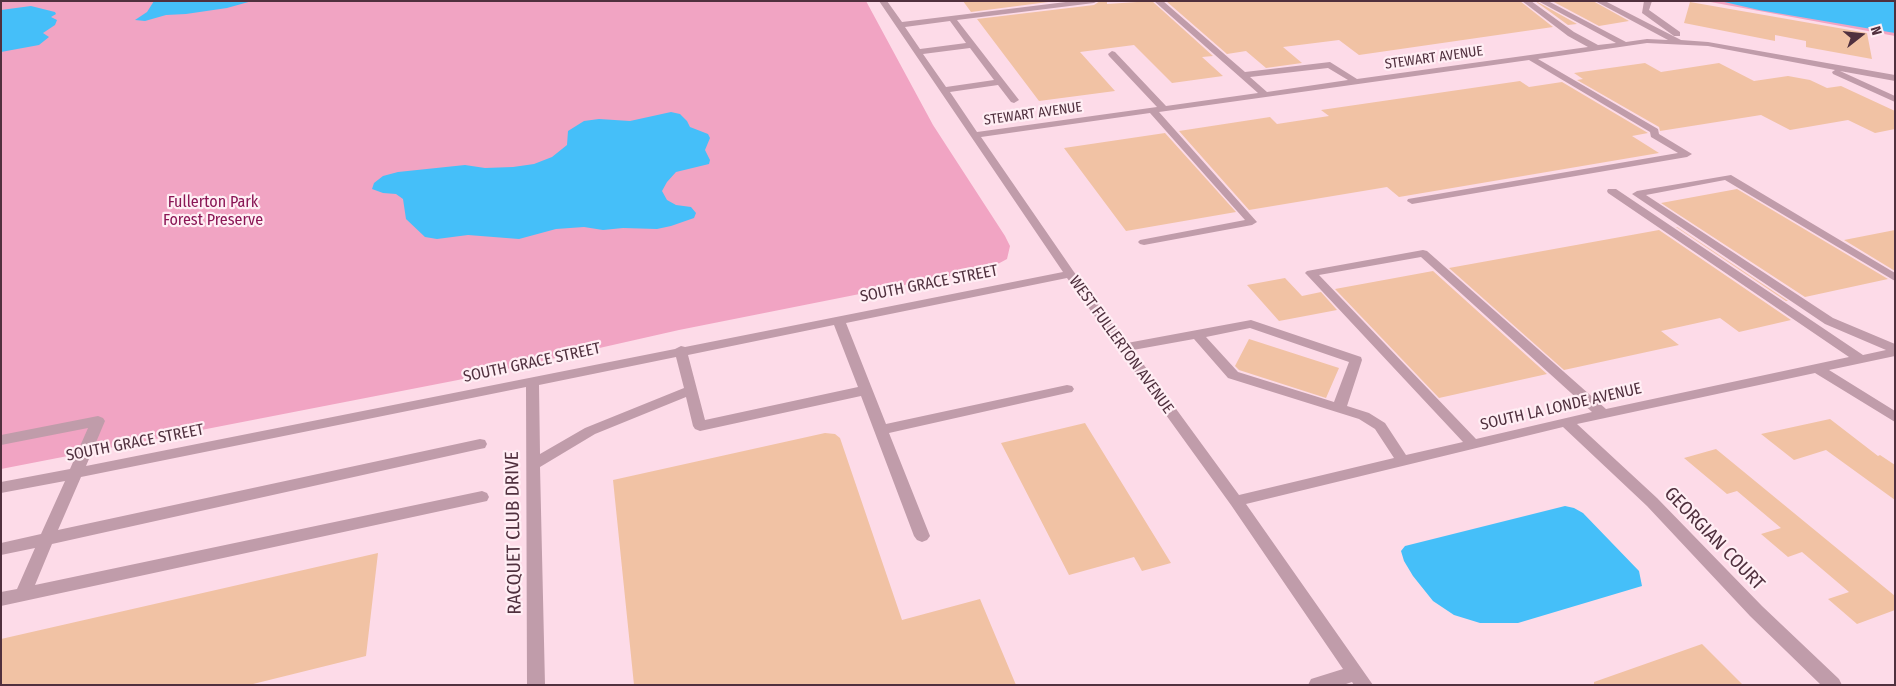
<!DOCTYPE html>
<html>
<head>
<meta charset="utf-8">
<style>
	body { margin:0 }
	#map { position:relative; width:1896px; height:686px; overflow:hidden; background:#fddbe8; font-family:"Fira Sans Condensed",sans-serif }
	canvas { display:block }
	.frame { position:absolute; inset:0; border:2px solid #50303e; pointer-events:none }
	.north { position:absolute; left:1836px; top:10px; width:50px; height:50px; -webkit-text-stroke:4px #ffeef4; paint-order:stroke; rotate:74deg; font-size:14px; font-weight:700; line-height:20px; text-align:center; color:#50303e }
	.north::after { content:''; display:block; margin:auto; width:18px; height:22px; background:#50303e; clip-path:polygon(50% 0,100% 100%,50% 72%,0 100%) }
</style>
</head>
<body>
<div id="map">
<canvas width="1896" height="686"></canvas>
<div class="frame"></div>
<div class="north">N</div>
</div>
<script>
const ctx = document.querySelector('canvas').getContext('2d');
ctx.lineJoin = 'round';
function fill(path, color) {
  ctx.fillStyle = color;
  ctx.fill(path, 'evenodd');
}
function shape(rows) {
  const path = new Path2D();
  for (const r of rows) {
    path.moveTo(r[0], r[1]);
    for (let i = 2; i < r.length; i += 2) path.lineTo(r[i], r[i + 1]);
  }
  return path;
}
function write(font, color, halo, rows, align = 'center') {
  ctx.font = font + ' "Fira Sans Condensed",sans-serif';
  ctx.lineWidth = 4.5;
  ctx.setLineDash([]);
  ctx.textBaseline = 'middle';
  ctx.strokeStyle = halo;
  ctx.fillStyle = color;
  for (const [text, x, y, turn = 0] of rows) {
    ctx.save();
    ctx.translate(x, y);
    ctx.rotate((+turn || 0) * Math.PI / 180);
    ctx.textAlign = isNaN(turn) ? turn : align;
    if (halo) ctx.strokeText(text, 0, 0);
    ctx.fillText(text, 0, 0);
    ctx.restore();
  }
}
fill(shape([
	[1,1,866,1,933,125,1005,236,1010,246,1007,259,994,266,970,272,679,330,458,380,1,469],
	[1705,1,1895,1,1895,36]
]), '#f1a4c3');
fill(shape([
	[154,1,252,1,227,8,186,14,166,15,145,21,135,20,147,12],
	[1720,1,1895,1,1895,33,1759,10],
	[31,6,55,12,56,14,51,17,57,20,55,25,43,33,49,37,39,45,1,52,1,10],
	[671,112,680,114,687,121,690,127,708,134,710,138,705,150,710,160,709,164,676,172,667,182,662,191,667,200,676,205,691,207,696,213,694,218,671,226,657,229,623,228,603,230,584,227,556,229,519,239,468,235,437,239,425,237,406,219,403,199,396,194,383,193,372,189,374,183,383,176,398,172,465,165,485,168,513,167,534,164,552,157,567,145,568,131,584,121,599,119,630,121],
	[1565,506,1574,508,1583,513,1639,571,1642,586,1518,623,1480,623,1454,615,1433,601,1413,576,1404,561,1401,551,1405,546]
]), '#45bff9');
fill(shape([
	[963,1,1056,1,971,12],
	[1100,1,1107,1,1107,4,1152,1,1213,56,1202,57,1223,76,1172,83,1134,45,1080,52,1115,91,1039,101,977,19,1094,5],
	[1166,1,1520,1,1553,27,1359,55,1339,40,1283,47,1302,63,1266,68,1246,51,1227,54],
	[1535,1,1536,1,1577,24,1568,25],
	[1552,1,1593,1,1629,21,1599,26],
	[1690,2,1867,33,1872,59,1806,47,1806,41,1775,35,1775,41,1684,23],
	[1645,63,1661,72,1719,63,1754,81,1788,76,1810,80,1827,88,1841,86,1895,111,1895,129,1875,133,1848,120,1790,130,1761,115,1660,131,1659,127,1577,80,1583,79,1574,73],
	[1520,81,1529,87,1562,82,1648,133,1632,136,1659,153,1399,197,1387,187,1249,210,1179,131,1270,117,1277,124,1329,116,1321,110],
	[1165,133,1236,212,1126,231,1064,148],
	[1737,189,1888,279,1805,297,1661,203],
	[1676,227,1677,227,1788,301,1786,301],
	[1659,230,1791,320,1739,332,1720,318,1661,331,1679,345,1564,370,1449,268],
	[1895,230,1895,271,1844,240],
	[1433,271,1547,374,1439,398,1335,289],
	[1285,278,1302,296,1321,292,1337,310,1279,321,1247,285],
	[1249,339,1339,368,1326,398,1239,370,1235,366],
	[1830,419,1878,456,1880,455,1895,465,1895,500,1826,450,1794,460,1761,434],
	[1085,423,1171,563,1142,571,1134,557,1069,575,1001,443],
	[825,433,835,434,840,438,902,620,980,599,1016,685,634,685,613,480],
	[1716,449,1895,596,1895,610,1857,624,1828,599,1849,592,1802,552,1788,557,1761,534,1781,528,1737,491,1727,494,1684,458],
	[378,553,366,656,249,685,1,685,1,639],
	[1702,644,1743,685,1594,685,1594,682]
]), '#f1c2a4');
fill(shape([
	[879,1,887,1,902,22,1074,1,1098,1,1094,3,957,20,1019,100,1014,103,1011,102,998,85,950,92,977,132,1157,107,1109,56,1108,54,1112,51,1115,52,1166,106,1258,93,1154,1,1163,1,1245,72,1330,62,1357,79,1588,47,1568,36,1522,1,1531,1,1574,32,1598,45,1616,43,1538,1,1548,1,1626,42,1647,39,1668,40,1595,1,1605,1,1681,40,1708,42,1895,75,1895,81,1840,71,1895,96,1895,102,1833,74,1832,72,1835,70,1708,46,1647,43,1538,59,1658,129,1659,134,1692,154,1687,157,1412,204,1407,201,1408,199,1678,153,1651,137,1650,132,1529,60,1159,112,1257,222,1252,225,1144,245,1140,244,1138,242,1140,240,1245,220,1150,113,981,137,1074,272,1127,343,1251,320,1361,357,1362,360,1347,406,1369,413,1385,423,1406,455,1463,442,1307,275,1305,273,1307,271,1423,250,1427,251,1606,409,1849,357,1608,193,1607,191,1608,189,1616,189,1863,355,1886,350,1825,324,1632,194,1637,191,1731,175,1895,273,1895,281,1725,180,1646,195,1833,318,1895,344,1895,356,1829,370,1895,411,1895,422,1815,373,1577,424,1657,498,1762,606,1839,679,1842,685,1821,685,1750,616,1647,506,1563,427,1246,504,1373,685,1354,685,1352,682,1343,685,1308,685,1311,679,1343,669,1231,505,1067,278,846,323,886,424,1067,385,1072,386,1074,389,1072,392,1067,393,889,433,930,536,927,540,922,542,917,540,914,536,861,396,700,431,695,429,693,426,686,397,595,434,540,467,545,685,527,685,526,387,81,477,58,530,480,439,485,440,487,444,485,448,480,449,52,544,35,585,482,491,487,493,489,497,487,501,1,606,1,592,17,589,35,548,1,555,1,543,41,534,65,481,1,493,1,482,70,469,88,428,1,445,1,435,98,416,103,418,105,421,86,466,675,349,681,346,685,347,1063,272,879,1],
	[950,21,966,43,920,49,905,27,950,21],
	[970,48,994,80,946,87,923,54,970,48],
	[1328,68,1348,80,1267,92,1250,77,1328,68],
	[1421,257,1592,412,1476,439,1319,275,1421,257],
	[834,325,858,387,705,420,688,355,834,325],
	[1250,328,1349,362,1334,402,1238,372,1206,337,1250,328],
	[1194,339,1228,378,1359,419,1375,429,1394,458,1239,495,1133,350,1194,339],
	[676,357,684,388,585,428,540,454,539,385,676,357],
	[1644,1,1652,1,1649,10,1680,32,1680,36,1674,36,1642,13,1644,1]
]), '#c09caa');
write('14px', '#50303e', '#ffeef4', [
	["STEWART AVENUE",1434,58,-8],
	["STEWART AVENUE",1033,114,-8]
]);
write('16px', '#8a1655', '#ffeef4', [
	["Fullerton Park",213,203],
	["Forest Preserve",213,221]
]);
write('16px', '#50303e', '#ffeef4', [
	["SOUTH GRACE STREET",929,284,-11],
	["WEST FULLERTON AVENUE",1121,345,54],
	["SOUTH GRACE STREET",532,363,-12],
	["SOUTH LA LONDE AVENUE",1561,407,-13],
	["SOUTH GRACE STREET",135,443,-11]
]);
write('19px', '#50303e', '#ffeef4', [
	["RACQUET CLUB DRIVE",514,533,-91],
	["GEORGIAN COURT",1714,539,46]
]);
</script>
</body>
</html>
